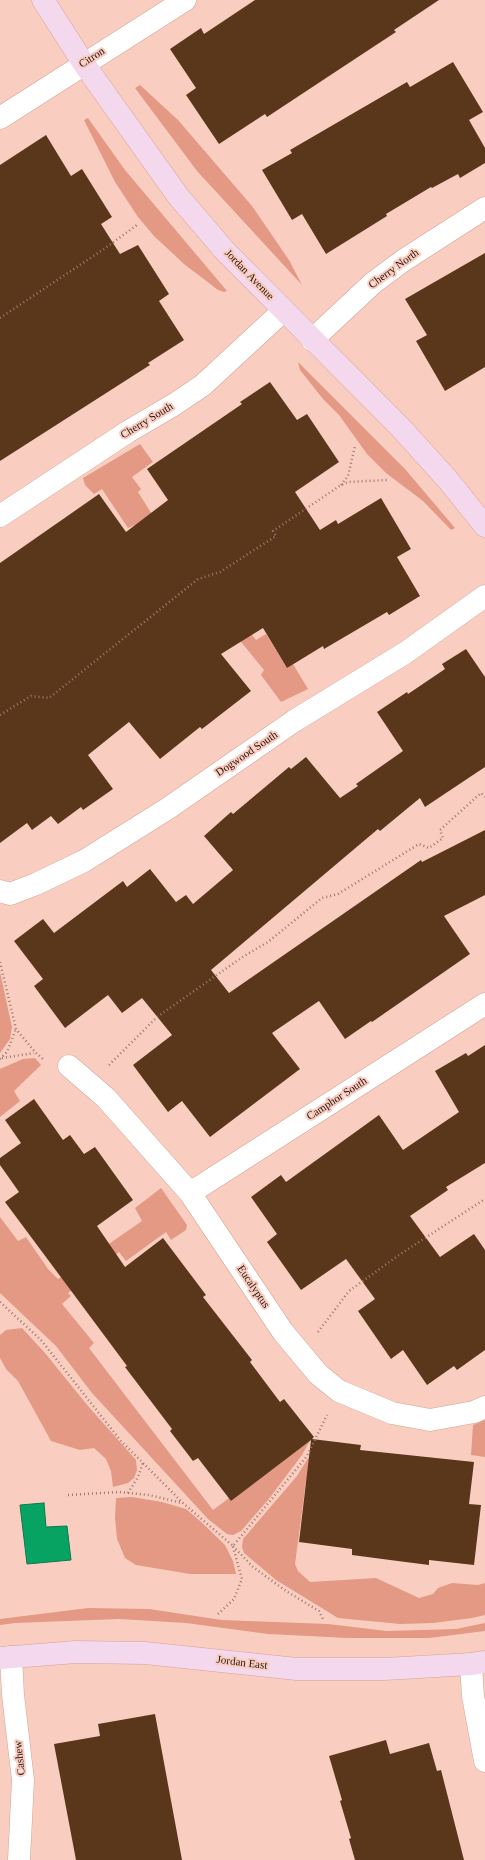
<!DOCTYPE html>
<html>
<head>
<meta charset="utf-8">
<style>
	body { margin:0 }
	canvas { display:block; background:#f9cec1 }
</style>
</head>
<body>
<canvas width="485" height="1860"></canvas>
<script>
const ctx = document.querySelector('canvas').getContext('2d');
ctx.lineJoin = 'round';
function fill(path, color) {
  ctx.fillStyle = color;
  ctx.fill(path, 'evenodd');
}
function shape(rows) {
  const path = new Path2D();
  for (const r of rows) {
    path.moveTo(r[0], r[1]);
    for (let i = 2; i < r.length; i += 2) path.lineTo(r[i], r[i + 1]);
  }
  return path;
}
function trace(path, color, width, dash) {
  ctx.strokeStyle = color;
  ctx.lineWidth = width;
  ctx.lineCap = dash ? 'butt' : 'round';
  ctx.setLineDash(dash || []);
  ctx.stroke(path);
}
function write(font, color, halo, rows, align = 'center') {
  ctx.font = font + ' Georgia,serif';
  ctx.lineWidth = 4;
  ctx.setLineDash([]);
  ctx.textBaseline = 'middle';
  ctx.strokeStyle = halo;
  ctx.fillStyle = color;
  for (const [text, x, y, turn = 0] of rows) {
    ctx.save();
    ctx.translate(x, y);
    ctx.rotate((+turn || 0) * Math.PI / 180);
    ctx.textAlign = isNaN(turn) ? turn : align;
    if (halo) ctx.strokeText(text, 0, 0);
    ctx.fillText(text, 0, 0);
    ctx.restore();
  }
}
fill(shape([
	[140,85,178,120,252,206,289,260,302,285,197,171,135,88],
	[88,118,125,170,227,291,224,292,218,290,184,264,154,236,138,217,115,182,84,120],
	[298,362,405,469,455,528,451,530,423,501,386,473,367,454,339,415,323,399,300,370],
	[140,444,153,462,132,477,141,489,138,492,160,527,135,525,128,528,102,489,94,494,85,485,83,478],
	[266,634,287,668,293,664,308,689,281,702,261,675,264,670,237,637,252,635,256,640],
	[0,972,12,1027,10,1039,0,1053],
	[35,1058,41,1065,14,1091,20,1101,0,1117,0,1122,0,1069,23,1059],
	[161,1188,187,1225,186,1230,171,1240,166,1232,126,1261,119,1252,68,1293,71,1296,62,1304,94,1343,89,1348,213,1510,229,1498,231,1501,312,1437,302,1455,268,1500,241,1531,233,1535,227,1534,208,1519,92,1393,56,1346,0,1293,0,1217,18,1241,26,1237,48,1269,58,1279,142,1221,135,1208],
	[22,1328,45,1353,88,1406,136,1460,137,1470,134,1478,128,1483,113,1487,111,1471,106,1459,94,1448,80,1450,51,1441,18,1381,6,1369,0,1358,0,1335,6,1330],
	[485,1420,485,1457,471,1455,473,1425],
	[320,1439,315,1476,306,1481,295,1564,298,1571,310,1582,376,1578,419,1598,433,1594,438,1588,452,1583,478,1585,485,1583,485,1615,472,1618,433,1623,400,1624,338,1618,276,1580,244,1553,242,1547,243,1539,297,1476],
	[132,1497,162,1502,186,1509,199,1520,225,1545,233,1561,236,1574,190,1574,136,1565,125,1558,117,1539,115,1518,116,1498],
	[88,1608,149,1609,222,1620,328,1624,387,1631,456,1629,485,1623,485,1631,429,1638,348,1638,268,1634,186,1623,119,1619,15,1623,0,1625,0,1619]
]), '#e39983');
const water = shape([
	[44,1503,46,1527,67,1526,71,1560,27,1564,20,1505,44,1503]
]);
fill(water, '#06a363');
trace(water, '#10784a', 1);
fill(shape([
	[255,0,439,0,394,30,396,32,364,53,267,117,265,114,219,144,186,95,196,88,170,49,201,28,204,34],
	[453,62,483,112,469,120,485,148,485,163,460,178,458,174,432,188,431,187,386,214,387,216,326,254,302,214,292,220,262,170,292,153,290,150,407,82,410,87],
	[46,135,71,176,82,169,112,217,101,224,120,254,138,245,169,294,159,301,184,340,148,363,150,365,0,461,0,165],
	[485,253,485,367,445,391,416,341,427,335,405,299],
	[270,382,297,420,307,414,339,462,295,492,320,530,336,520,338,524,381,498,411,549,397,557,420,596,389,615,387,612,324,649,323,646,287,668,263,628,221,654,251,691,202,729,200,727,160,759,129,722,88,755,113,789,83,810,81,807,58,824,51,816,32,830,27,823,0,843,0,563,99,494,126,532,168,500,147,469,242,404,240,402],
	[466,649,485,677,485,767,425,807,420,798,380,831,378,829,211,970,229,993,421,860,422,862,485,830,485,895,444,916,470,954,372,1022,371,1021,345,1039,319,1001,272,1033,300,1069,210,1137,182,1101,168,1112,133,1065,172,1035,142,998,122,1013,108,995,65,1028,34,986,43,979,14,941,43,919,54,933,123,881,127,887,150,869,176,902,186,895,193,904,233,870,204,836,231,812,233,814,289,767,291,769,306,757,340,798,358,786,356,784,403,751,377,712,407,692,408,694,445,669,442,664],
	[485,1045,485,1163,446,1187,448,1190,410,1216,440,1257,474,1234,485,1250,485,1350,457,1370,454,1366,427,1385,403,1350,391,1359,358,1311,375,1299,346,1259,301,1290,267,1242,277,1234,251,1197,281,1175,286,1182,379,1115,403,1150,459,1112,435,1071,466,1053,468,1056],
	[34,1099,63,1140,70,1135,84,1154,95,1147,133,1200,97,1226,125,1267,163,1238,206,1295,203,1297,252,1360,250,1362,280,1402,284,1399,314,1437,312,1439,361,1445,360,1450,474,1462,469,1504,481,1505,474,1565,429,1560,429,1565,390,1560,352,1555,352,1549,299,1542,311,1440,231,1501,198,1458,193,1461,170,1431,172,1429,125,1367,127,1366,5,1202,19,1192,0,1165,0,1158,21,1143,5,1120],
	[155,1714,182,1860,76,1860,54,1744,100,1736,98,1724],
	[386,1740,390,1754,429,1743,437,1771,441,1770,464,1860,355,1860,349,1839,351,1838,340,1801,342,1800,329,1756]
]), '#5a371b');
const street = shape([
	[0,118,185,0],
	[312,340,373,283,404,260,485,208],
	[0,516,129,431,175,404,203,385,283,311],
	[0,891,10,894,36,884,84,861,167,809,294,721,405,653,485,596],
	[69,1066,106,1098,190,1193,283,1332,318,1374,339,1391,392,1413,430,1420,474,1412,485,1407],
	[190,1193,485,1004],
	[11,1657,13,1695,23,1780,19,1860],
	[471,1664,473,1696,485,1761]
]);
const secondary = shape([
	[43,0,84,64,178,196,225,251,401,428,448,480,485,526],
	[0,1658,76,1652,145,1653,297,1669,385,1669,471,1664,485,1662]
]);
trace(street, '#d5a293', 23);
trace(secondary, '#d5a293', 23);
trace(shape([
	[0,318,104,249,137,225],
	[341,485,348,476,355,446],
	[0,715,31,696,49,698,198,579,220,572,276,536,273,531,341,485,348,482,387,480],
	[0,962,16,1029,35,1052,44,1060],
	[2,1058,34,1053],
	[0,1059,7,1052,16,1029],
	[109,1065,157,1017,244,956,268,942,322,898,338,894,419,844,429,848,443,838,440,830,481,793,485,797],
	[0,1302,41,1340,121,1441,183,1503,233,1546,307,1456,327,1415],
	[318,1332,349,1291,399,1255,485,1199],
	[128,1493,138,1477,143,1463],
	[68,1495,119,1492,149,1495,182,1503],
	[233,1546,253,1567,286,1591,319,1611,324,1621],
	[218,1614,234,1599,242,1579,233,1547]
]), '#997970', 2.5, [1, 3]);
trace(street, '#fff', 22);
trace(secondary, '#f4d8ed', 22);
write('11px', '#281510', '#f9cec1', [
	["Citron",92,58,-33],
	["Cherry North",394,269,-36],
	["Jordan Avenue",249,275,46],
	["Cherry South",147,421,-31],
	["Dogwood South",247,754,-34],
	["Camphor South",337,1099,-33],
	["Eucalyptus",253,1287,56],
	["Jordan East",242,1663,7],
	["Cashew",20,1758,-96]
]);
</script>
</body>
</html>
